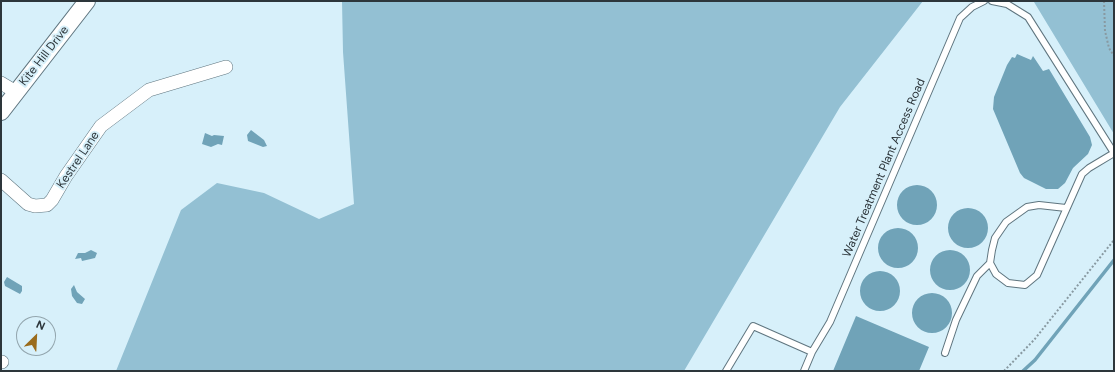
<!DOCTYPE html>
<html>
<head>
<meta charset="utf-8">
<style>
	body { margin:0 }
	#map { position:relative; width:1115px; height:372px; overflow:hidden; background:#d7f0fa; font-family:Figtree,sans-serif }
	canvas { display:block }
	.frame { position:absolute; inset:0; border:2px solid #2d363b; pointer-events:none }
	.north { position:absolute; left:16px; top:316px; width:40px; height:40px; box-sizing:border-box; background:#d7f0fa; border:1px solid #93a6ae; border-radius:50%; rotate:24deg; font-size:11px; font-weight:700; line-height:16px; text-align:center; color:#2d363b }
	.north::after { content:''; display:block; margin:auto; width:14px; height:18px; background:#9a6c1d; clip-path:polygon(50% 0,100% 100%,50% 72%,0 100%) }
</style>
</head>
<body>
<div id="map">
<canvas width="1115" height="372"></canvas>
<div class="frame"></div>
<div class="north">N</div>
</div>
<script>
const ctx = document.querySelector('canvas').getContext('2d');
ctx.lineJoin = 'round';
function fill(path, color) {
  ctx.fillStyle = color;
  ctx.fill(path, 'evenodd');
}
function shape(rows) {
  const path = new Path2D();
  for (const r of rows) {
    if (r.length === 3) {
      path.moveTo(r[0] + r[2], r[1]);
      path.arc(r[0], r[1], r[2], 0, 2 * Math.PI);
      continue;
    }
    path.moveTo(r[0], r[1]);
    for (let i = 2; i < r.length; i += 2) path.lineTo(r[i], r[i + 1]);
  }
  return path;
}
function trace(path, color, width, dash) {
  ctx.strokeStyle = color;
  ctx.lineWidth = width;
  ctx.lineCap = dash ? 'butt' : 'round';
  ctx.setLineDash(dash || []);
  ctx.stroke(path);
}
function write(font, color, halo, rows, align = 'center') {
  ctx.font = font + ' Figtree,sans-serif';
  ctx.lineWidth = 4;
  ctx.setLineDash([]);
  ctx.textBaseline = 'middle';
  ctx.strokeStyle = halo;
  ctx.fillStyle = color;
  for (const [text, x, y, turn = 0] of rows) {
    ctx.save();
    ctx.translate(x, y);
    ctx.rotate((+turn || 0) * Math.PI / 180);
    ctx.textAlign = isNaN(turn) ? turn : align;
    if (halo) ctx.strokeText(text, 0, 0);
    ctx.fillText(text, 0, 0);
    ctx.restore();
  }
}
fill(shape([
	[342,1,923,1,840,107,684,371,116,371,181,210,217,183,264,193,319,219,354,204,343,52],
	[1031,1,1114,1,1114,134,1034,2]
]), '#93c0d3');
fill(shape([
	[1017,54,1031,60,1033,56,1043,71,1049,69,1090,137,1092,145,1088,154,1073,168,1065,183,1058,189,1046,189,1024,178,1020,173,993,109,994,97,1007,65,1012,57,1015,58],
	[251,130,264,140,267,146,263,147,248,141,247,135],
	[205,133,212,136,214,135,224,136,222,145,218,144,211,147,202,144],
	[917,205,20],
	[968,228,20],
	[898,248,20],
	[950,270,20],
	[91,250,97,253,95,258,82,261,81,258,75,259,78,253,85,253],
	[880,291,20],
	[7,277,22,286,22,291,20,294,5,286,4,282],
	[74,285,77,292,85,299,82,304,77,303,72,296,71,289],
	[932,313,20],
	[856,316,929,347,919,371,833,371]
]), '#70a3b8');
trace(shape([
	[1023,371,1035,360,1114,260]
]), '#70a3b8', 3.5);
const service = shape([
	[992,1,1007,4,1028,17,1114,153],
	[1066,208,1039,205,1027,207,1006,222,995,238,992,250,990,263,996,274,1008,283,1025,285,1037,275,1082,174,1089,168,1114,153],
	[945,353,956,320,977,276,990,263],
	[726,371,753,326,812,352],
	[804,371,812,352,830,322,960,18,972,7,984,1]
]);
const minor = shape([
	[1,83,16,92],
	[1,180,28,204,35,206,47,205,52,200,66,176,101,126,149,90,226,67],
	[1,362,2,362]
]);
const tertiary = shape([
	[1,112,87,1]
]);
trace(service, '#5f757f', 8);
trace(minor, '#5f757f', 14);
trace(tertiary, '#5f757f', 18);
trace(shape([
	[1104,1,1105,31,1109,48,1114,56],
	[1004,371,1034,340,1114,240]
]), '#8899a1', 2, [2, 2]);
trace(service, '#fff', 6);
trace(minor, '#fff', 13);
trace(tertiary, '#fff', 16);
write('12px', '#2d363b', '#d7f0fa', [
	["Kite Hill Drive",44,56,-52],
	["Kestrel Lane",78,160,-56],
	["Water Treatment Plant Access Road",884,168,-67]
]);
</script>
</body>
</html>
